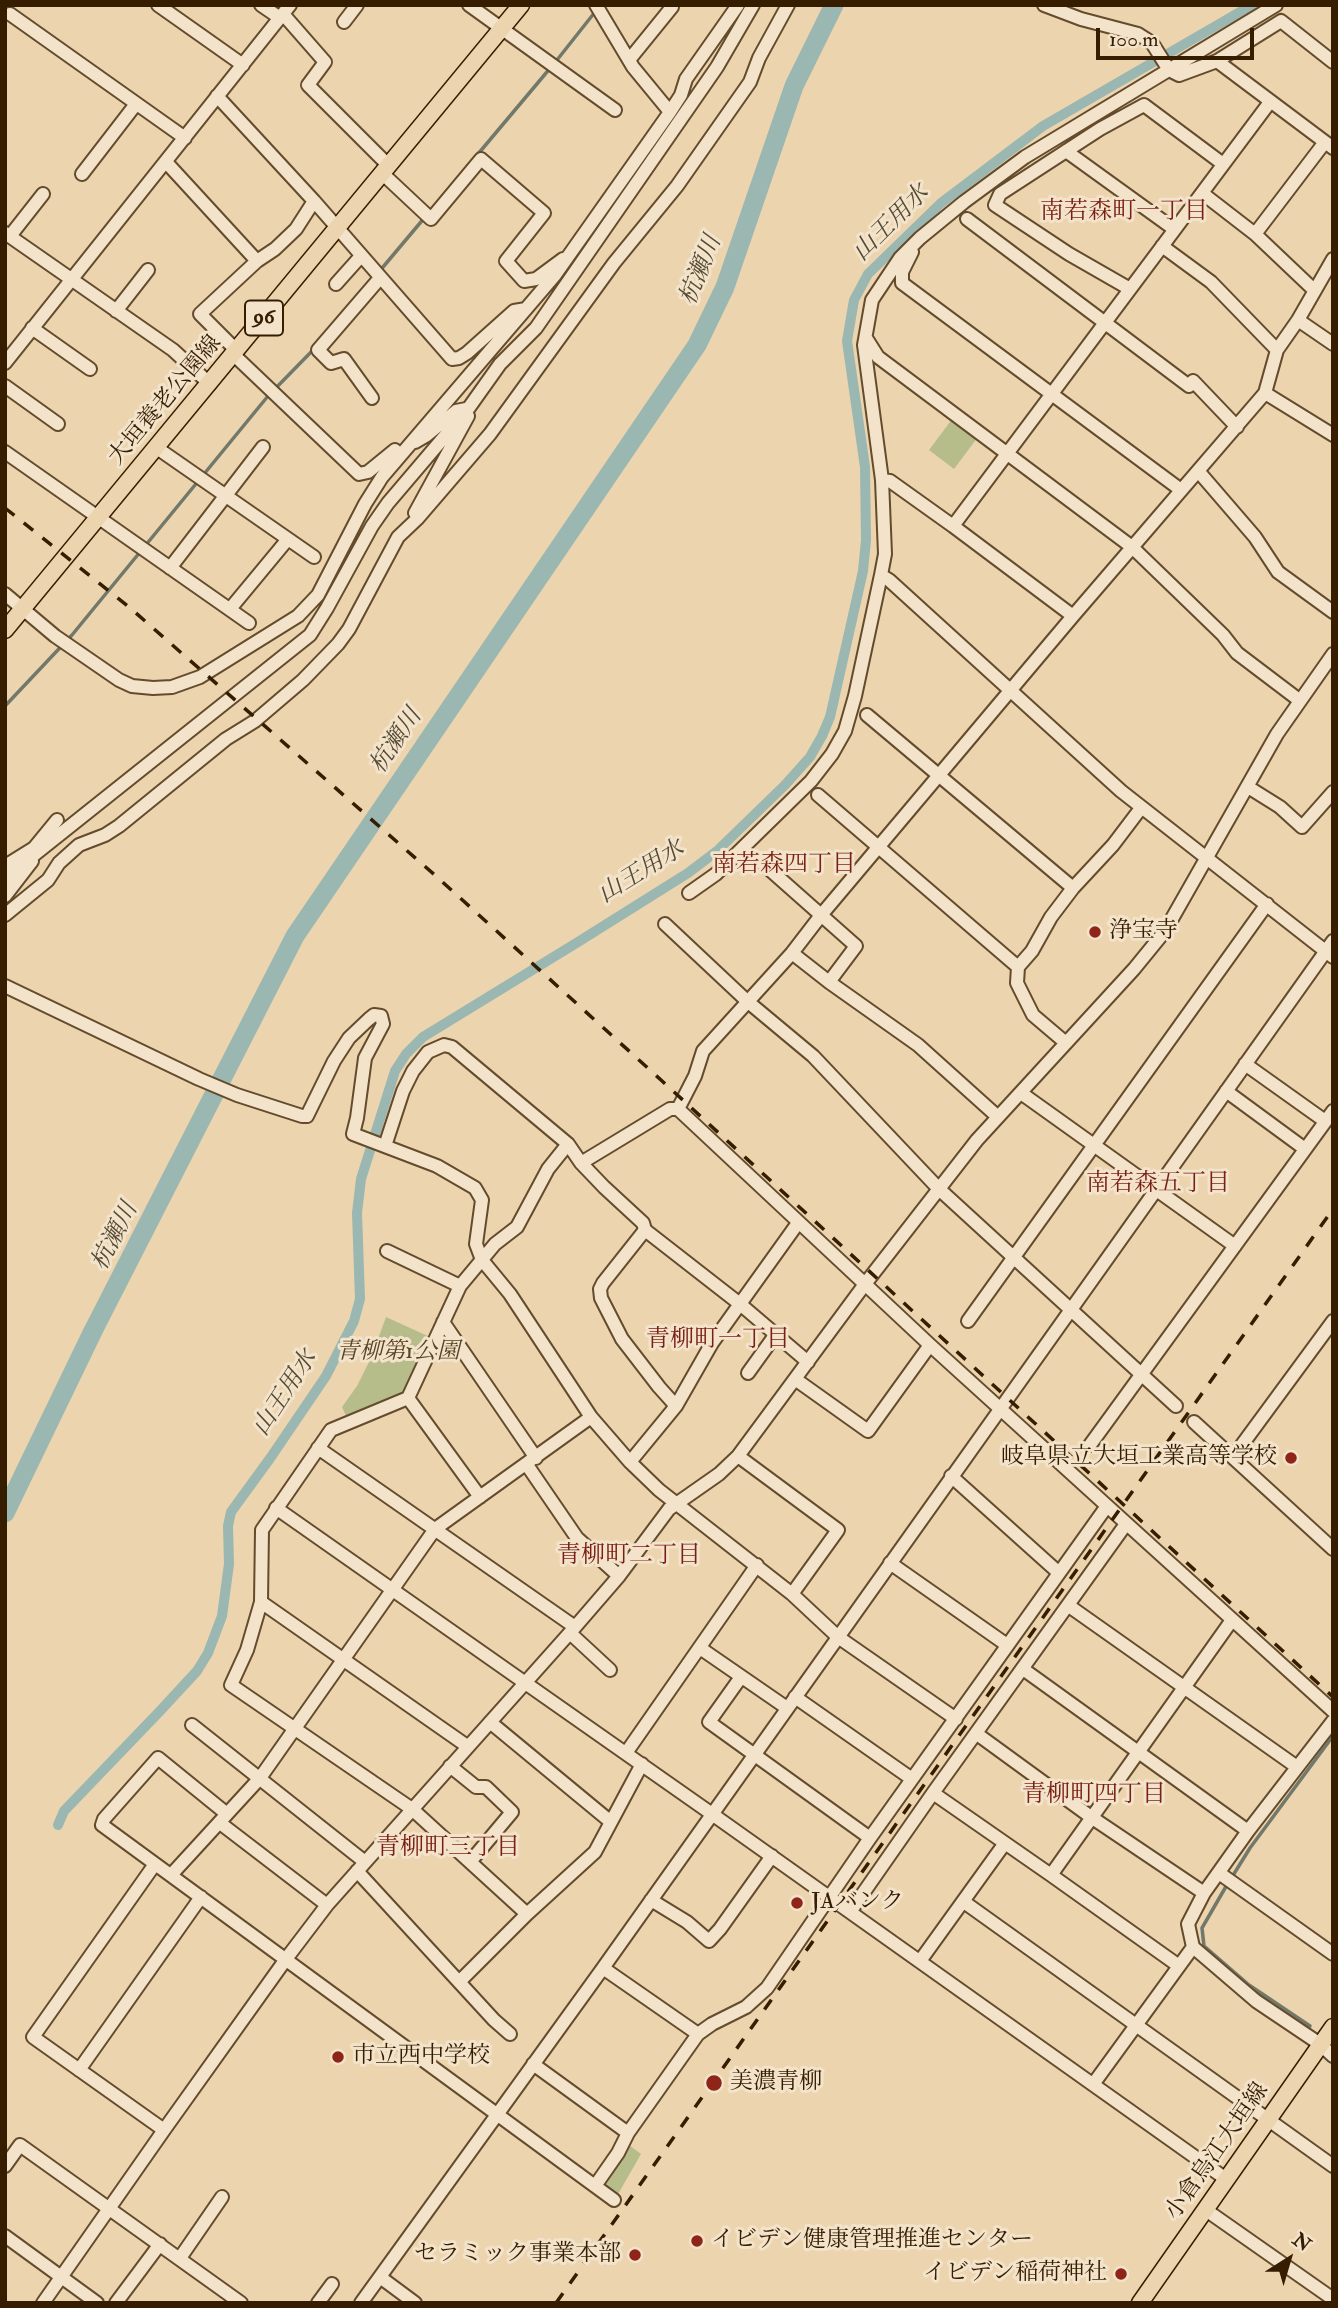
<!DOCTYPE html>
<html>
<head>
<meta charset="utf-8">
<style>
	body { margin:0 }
	#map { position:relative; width:1338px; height:2308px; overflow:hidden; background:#ebd4ae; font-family:"IM FELL Double Pica",serif }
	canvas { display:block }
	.frame { position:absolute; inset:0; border:7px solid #371d00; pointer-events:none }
	.north { position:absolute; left:1254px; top:2224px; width:70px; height:70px; -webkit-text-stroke:5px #f2e3ca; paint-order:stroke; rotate:37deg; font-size:19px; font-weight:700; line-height:28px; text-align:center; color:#371d00 }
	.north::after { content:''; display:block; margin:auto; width:24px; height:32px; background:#371d00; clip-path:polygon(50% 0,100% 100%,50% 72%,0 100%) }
	.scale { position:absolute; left:1096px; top:28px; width:158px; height:32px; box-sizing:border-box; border:4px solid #371d00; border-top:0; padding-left:9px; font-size:21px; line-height:24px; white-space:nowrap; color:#371d00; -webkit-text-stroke:5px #f2e3ca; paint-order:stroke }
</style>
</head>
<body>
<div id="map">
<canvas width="1338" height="2308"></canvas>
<div class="frame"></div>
<div class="north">N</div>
<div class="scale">100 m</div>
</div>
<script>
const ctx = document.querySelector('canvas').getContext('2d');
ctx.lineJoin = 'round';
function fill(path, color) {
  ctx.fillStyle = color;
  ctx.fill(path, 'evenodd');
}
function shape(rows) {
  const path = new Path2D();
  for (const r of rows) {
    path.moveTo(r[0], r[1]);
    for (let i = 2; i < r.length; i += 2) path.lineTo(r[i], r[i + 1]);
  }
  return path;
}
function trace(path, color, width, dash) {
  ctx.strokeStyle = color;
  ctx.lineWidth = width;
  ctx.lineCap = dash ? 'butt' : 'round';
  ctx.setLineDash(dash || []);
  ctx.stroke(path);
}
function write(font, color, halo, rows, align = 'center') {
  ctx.font = font + ' "IM FELL Double Pica","Noto Serif JP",serif';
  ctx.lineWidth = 6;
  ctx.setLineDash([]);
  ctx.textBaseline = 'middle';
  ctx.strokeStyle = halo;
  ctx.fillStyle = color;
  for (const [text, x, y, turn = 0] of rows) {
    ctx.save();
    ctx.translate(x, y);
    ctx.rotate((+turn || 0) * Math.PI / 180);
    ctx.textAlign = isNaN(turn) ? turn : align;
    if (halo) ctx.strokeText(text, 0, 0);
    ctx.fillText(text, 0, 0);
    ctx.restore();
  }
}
fill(shape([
	[953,418,978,437,954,469,929,450],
	[386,1317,432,1338,406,1396,347,1418,342,1407,357,1386,371,1358],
	[629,2145,641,2154,617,2196,601,2182]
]), '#b6bd8b');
trace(shape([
	[378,273,557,60,595,12],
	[5,706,72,635,268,396,315,348],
	[1232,1877,1250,1848,1333,1736],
	[1228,1883,1202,1928,1204,1946,1249,1985,1310,2026]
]), '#72796b', 3.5);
trace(shape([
	[58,1825,64,1811,160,1711,197,1671,208,1653,222,1616,229,1564,228,1526,231,1512,271,1457,326,1376,354,1321,360,1299,357,1213,361,1179,395,1071,406,1054,423,1037,578,942,688,873,717,851,785,785,810,757,822,736,830,717,863,571,866,540,865,467,847,341,854,300,868,274,941,203,1043,126,1252,5]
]), '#9ab7b2', 10);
trace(shape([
	[5,1513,93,1331,295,936,697,345,725,287,794,86,834,5]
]), '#9ab7b2', 19);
const minor = shape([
	[158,5,243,65],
	[261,5,280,18],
	[469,5,615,110],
	[596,5,633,67,670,112],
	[1044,5,1081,19,1138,34,1152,43,1169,70,1179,75,1217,61,1281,21,1333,62],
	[1276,5,1025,157,964,202,920,238,900,258,872,300,864,345,882,480,885,554,881,575,889,580,1121,791,1333,957],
	[10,14,185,138],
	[283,14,325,62,308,85,389,166],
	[344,22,357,5],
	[629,60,672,7],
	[1217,61,1333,148],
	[217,96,314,201,452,359,459,358,467,353,514,311,526,309],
	[1066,151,1174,229],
	[166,162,257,261,200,314,237,351],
	[82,174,136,104],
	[383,174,431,219,481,159,544,213,506,261,524,281,536,279,563,259],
	[1202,193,1255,234,1314,290],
	[967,219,1189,386,1193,381,1237,427],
	[5,233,173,350,210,384],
	[1255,234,1325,142],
	[10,236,43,194],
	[1162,246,1211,282,1277,350],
	[912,252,902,272,902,283,1181,490],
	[257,261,275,249,296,229,314,201],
	[336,284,361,256],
	[1130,289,1069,254,995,205,1000,194,1100,129,1144,105,1223,164],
	[116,311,148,270],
	[1298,320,1333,344],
	[32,328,90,369],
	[866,338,878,357,1132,547,1223,635,1237,653,1299,700],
	[234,355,359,474,368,472,395,450],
	[5,363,290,5],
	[5,386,58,424],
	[1265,393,1333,435],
	[372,398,344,359,331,363,318,350,380,278],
	[415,442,427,435,456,411,466,409],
	[157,448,314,557],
	[5,452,249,623],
	[1199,472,1255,537,1278,572,1333,612],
	[882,480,890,481,953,526],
	[415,513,468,416],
	[170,568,263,447],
	[5,594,55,636,119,680,132,686,153,688,172,687,200,677,298,616,318,595,365,504,382,477,555,275,670,112,681,95,686,79,738,5],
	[230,609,288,539],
	[1073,616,953,526,1270,102],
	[867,715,1073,888],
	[1248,787,1280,807,1302,827,1333,792],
	[818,795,1018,967,1017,983,1033,1015,1066,1043],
	[760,861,856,946,829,982],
	[5,866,34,848,57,820],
	[5,878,310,635,327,608,372,526,388,503,468,409,500,364,536,328,717,67,753,5],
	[689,893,716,874,811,781,832,754,845,731,855,696,881,575],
	[5,896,32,861],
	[5,915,48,880,59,863,79,845,105,835,119,826,226,739,255,721,303,680,338,644,349,629,398,537,417,519,490,434,614,263,677,186,750,82,759,58,788,5],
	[665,924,747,1001,813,1056,939,1189,1176,1406],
	[792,953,829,982,918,1045,998,1117],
	[1018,967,1032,951,1051,917,1073,888,1113,845,1141,808],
	[5,986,199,1079,237,1095,302,1116,307,1116,334,1061,349,1038,369,1019,374,1015,381,1016,383,1024,365,1058,357,1118,353,1134,437,1166,475,1188,482,1200,476,1244,482,1260,510,1294,591,1417,630,1462,659,1490,792,1594,838,1637,956,1719],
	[1245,1064,1325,1121],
	[1226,1091,1305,1149],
	[1021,1093,1235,1246],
	[678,1109,695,1076,703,1051,792,953,822,914,1073,616,1265,393,1277,350,1298,320,1333,259],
	[678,1109,930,1345,1333,1711],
	[568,1144,548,1169,517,1227,495,1244,460,1286,408,1398,331,1430,262,1530,261,1602,247,1650,231,1685,412,1809,527,1914,595,1852,642,1764],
	[385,1146,403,1091,413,1071,428,1052,444,1045,452,1047,568,1144,581,1163,604,1187,643,1223,645,1230],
	[581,1163,670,1109,678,1109],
	[387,1251,460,1286],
	[968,1321,1267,904],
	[443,1322,536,1458],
	[748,1373,776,1334],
	[795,1379,868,1431,930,1345],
	[408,1398,480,1497],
	[676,1406,659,1387,622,1339,601,1298,600,1289,603,1283,645,1230,740,1304,808,1362],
	[1194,1422,1333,1549],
	[1090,1445,1333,1111],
	[318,1448,575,1627],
	[738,1456,838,1530,792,1594],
	[1233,1457,1333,1321],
	[630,1462,676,1406,712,1343,798,1223],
	[527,1465,577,1538,619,1576],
	[951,1476,1059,1573],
	[276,1508,712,1814,1226,2179],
	[890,1563,1007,1645],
	[261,1602,467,1746],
	[1069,1606,1297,1767],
	[570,1633,610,1670],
	[700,1648,787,1708],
	[1023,1669,1248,1831],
	[741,1677,709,1722,870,1838],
	[795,1697,912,1779],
	[1333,1721,1248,1831,1204,1893,1188,1924,1193,1947,1256,2001,1320,2044,1333,2056],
	[490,1722,611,1822],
	[192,1725,365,1862],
	[977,1734,1091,1817,1204,1893],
	[626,1753,757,1565],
	[450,1766,476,1787,486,1787,512,1812,470,1862],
	[933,1793,1051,1875,1179,1966],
	[227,1814,158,1758,104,1819,102,1825,614,2200],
	[220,1823,327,1905],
	[155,1864,33,2037,164,2130],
	[357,1871,494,2020,510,2034],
	[1219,1873,1333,1954],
	[171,1875,260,1778,435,1529,591,1417],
	[1051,1875,1232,1620],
	[651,1900,687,1922,709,1941,720,1929,772,1856],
	[964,1902,1333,2166],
	[850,1912,933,1793,1126,1524],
	[920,1961,1005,1843],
	[603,1968,698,2034],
	[459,1982,527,1914],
	[533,2064,628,2133],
	[79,2070,201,1897],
	[1094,2083,1193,1947],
	[5,2166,20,2145,241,2303],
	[595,2186,618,2153,628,2133,698,2034,712,2024,746,2007,767,1988,870,1838,1107,1506],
	[1206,2210,1333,2299],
	[5,2236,97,2303],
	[180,2258,222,2197],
	[380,2277,415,2303],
	[43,2303,164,2130,286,1959,327,1905,575,1627,619,1576,669,1509,719,1474,738,1456,865,1284,977,1140,1134,969,1165,931,1277,734,1333,654],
	[116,2303,160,2244],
	[318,2303,332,2284],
	[361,2303,603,1968,1333,941]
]);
const major = shape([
	[5,630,521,5],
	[1140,2303,1333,2027]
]);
trace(minor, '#644b2c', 16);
trace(major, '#371d00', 19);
trace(minor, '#f2e3ca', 12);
trace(major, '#ebd4ae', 16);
trace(shape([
	[5,508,129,607,437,877,661,1080,1333,1697],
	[556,2303,1333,1209]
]), '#371d00', 3.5, [12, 12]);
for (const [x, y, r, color] of [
	[1095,932,7,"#8f2418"],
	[1291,1458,7,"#8f2418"],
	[797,1903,7,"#8f2418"],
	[338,2057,7,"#8f2418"],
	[714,2083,9,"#8f2418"],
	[697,2241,7,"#8f2418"],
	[635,2255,7,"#8f2418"],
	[1121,2274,7,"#8f2418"]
]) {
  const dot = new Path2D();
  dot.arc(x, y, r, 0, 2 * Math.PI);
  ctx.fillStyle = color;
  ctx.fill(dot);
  trace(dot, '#f2e3ca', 2.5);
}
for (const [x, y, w] of [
	[264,318,38]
]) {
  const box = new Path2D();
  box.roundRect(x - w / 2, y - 17.5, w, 35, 5);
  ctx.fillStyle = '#f2e3ca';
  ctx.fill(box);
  trace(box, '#371d00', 2);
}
write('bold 21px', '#371d00', null, [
	["96",264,318]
]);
write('23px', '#371d00', '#f2e3ca', [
	["大垣養老公園線",166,401,-50],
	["小倉烏江大垣線",1218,2152,-55]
]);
write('23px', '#371d00', '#f2e3ca', [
	["浄宝寺",1109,932],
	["岐阜県立大垣工業高等学校",1277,1458,"right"],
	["JAバンク",811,1903],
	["市立西中学校",352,2057],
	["美濃青柳",730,2083],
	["イビデン健康管理推進センター",711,2241],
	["セラミック事業本部",621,2255,"right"],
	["イビデン稲荷神社",1107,2274,"right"]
], 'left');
write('italic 23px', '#574523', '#f2e3ca', [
	["青柳第1公園",398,1353]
]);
write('24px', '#7a1f14', '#f2e3ca', [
	["南若森町一丁目",1124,213],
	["南若森四丁目",784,866],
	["南若森五丁目",1158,1185],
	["青柳町一丁目",718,1341],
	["青柳町二丁目",629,1557],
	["青柳町四丁目",1094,1796],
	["青柳町三丁目",448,1849]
]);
write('italic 24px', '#554b35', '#f2e3ca', [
	["山王用水",892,224,-45],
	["杭瀬川",702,271,-68],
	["杭瀬川",397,742,-56],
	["山王用水",642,873,-32],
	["杭瀬川",116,1237,-63],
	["山王用水",286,1394,-57]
]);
</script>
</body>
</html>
